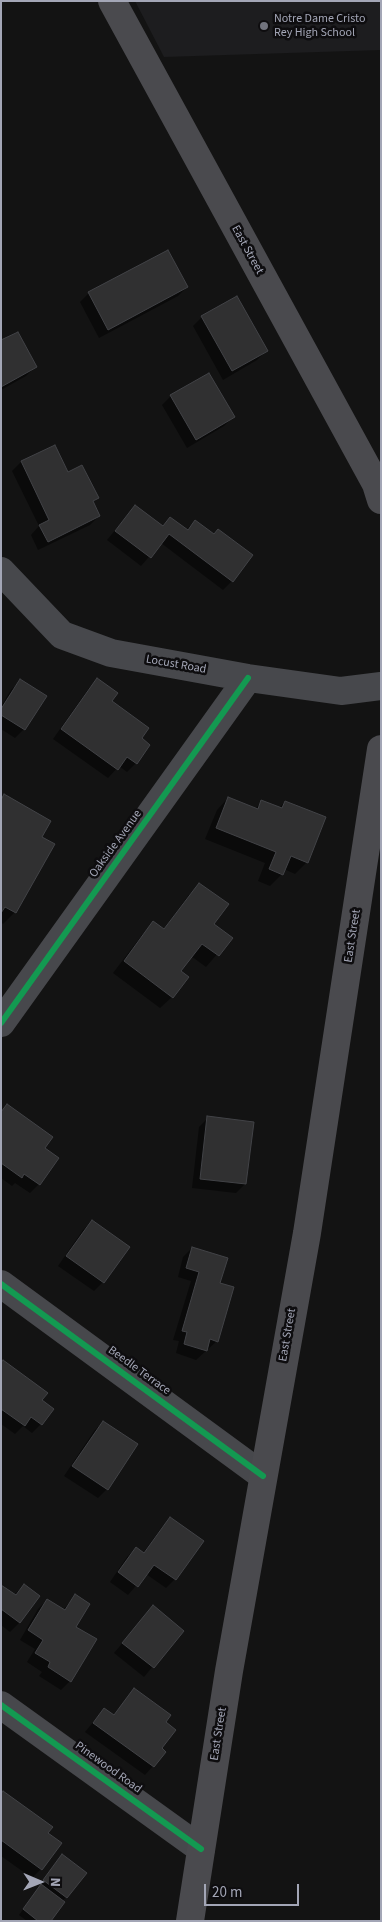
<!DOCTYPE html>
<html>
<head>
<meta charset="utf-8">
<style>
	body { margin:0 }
	#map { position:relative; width:382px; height:1922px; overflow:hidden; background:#131313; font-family:"Source Sans 3",sans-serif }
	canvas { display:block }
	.frame { position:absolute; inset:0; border:2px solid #a3a6b6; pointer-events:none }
	.north { position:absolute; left:15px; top:1857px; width:50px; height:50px; -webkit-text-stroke:4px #0e0d0f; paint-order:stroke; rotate:91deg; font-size:14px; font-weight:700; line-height:20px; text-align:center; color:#a3a6b6 }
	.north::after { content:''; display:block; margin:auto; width:18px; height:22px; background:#a3a6b6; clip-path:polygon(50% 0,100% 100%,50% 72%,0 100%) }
	.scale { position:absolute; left:204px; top:1884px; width:95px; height:22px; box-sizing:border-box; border:2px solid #a3a6b6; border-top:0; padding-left:6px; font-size:15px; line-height:18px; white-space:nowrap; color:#a3a6b6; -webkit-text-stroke:4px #0e0d0f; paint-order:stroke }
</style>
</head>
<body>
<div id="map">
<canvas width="382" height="1922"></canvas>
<div class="frame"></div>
<div class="north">N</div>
<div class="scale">20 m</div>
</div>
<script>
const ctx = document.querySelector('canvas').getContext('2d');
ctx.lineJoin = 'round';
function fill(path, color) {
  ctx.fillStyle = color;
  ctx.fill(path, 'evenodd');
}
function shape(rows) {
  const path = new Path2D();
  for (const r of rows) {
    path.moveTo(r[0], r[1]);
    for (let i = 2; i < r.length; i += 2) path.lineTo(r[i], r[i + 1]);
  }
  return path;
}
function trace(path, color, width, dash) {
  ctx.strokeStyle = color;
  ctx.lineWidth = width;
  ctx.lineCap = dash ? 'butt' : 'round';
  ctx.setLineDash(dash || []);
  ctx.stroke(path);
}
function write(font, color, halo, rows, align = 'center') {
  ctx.font = font + ' "Source Sans 3",sans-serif';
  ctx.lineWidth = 5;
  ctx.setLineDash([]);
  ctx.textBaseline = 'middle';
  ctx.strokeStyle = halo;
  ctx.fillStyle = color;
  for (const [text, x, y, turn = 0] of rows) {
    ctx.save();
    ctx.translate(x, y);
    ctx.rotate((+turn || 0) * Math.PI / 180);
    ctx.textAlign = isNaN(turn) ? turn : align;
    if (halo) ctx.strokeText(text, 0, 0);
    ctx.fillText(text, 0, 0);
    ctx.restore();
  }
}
fill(shape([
	[135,1,381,1,381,50,164,57]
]), '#1d1d1f');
fill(shape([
	[167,251,187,287,178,296,99,338,80,302,89,293],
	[202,317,266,351,257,360,223,380,193,326],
	[1,342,35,367,26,376,1,390],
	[171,396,233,417,224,426,187,448,162,405],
	[54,446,68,474,97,498,92,503,99,516,90,525,38,550,31,535,39,526,12,471,21,462],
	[135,506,162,527,186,530,195,521,232,581,223,590,161,543,141,566,107,540],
	[98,679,111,701,140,739,136,763,127,772,119,766,108,778,53,739,89,688],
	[20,681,24,729,15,738,1,729,1,706,11,690],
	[4,796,40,837,15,912,3,924,1,922,1,799],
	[228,798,255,809,262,802,279,808,285,802,307,862,295,874,284,869,282,874,270,886,258,881,265,863,205,839,217,810],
	[200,884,212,924,231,938,206,967,191,956,179,971,172,997,160,1008,113,973,142,935,154,923,163,930,188,896],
	[7,1105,43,1149,39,1184,30,1193,15,1183,12,1186,1,1178,1,1111],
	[208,1118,245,1184,236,1193,192,1188,199,1127],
	[92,1221,128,1247,103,1282,94,1291,58,1266,83,1230],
	[192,1248,219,1284,217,1341,196,1360,176,1353,179,1341,173,1340,191,1281,178,1277,183,1257],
	[1,1364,41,1424,32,1433,23,1426,15,1434,1,1424],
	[103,1422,136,1445,107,1489,98,1498,64,1476,94,1431],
	[171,1518,202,1541,175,1579,166,1588,146,1574,128,1595,110,1582,127,1557,136,1548,143,1553,162,1527],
	[24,1585,39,1596,19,1623,10,1632,1,1625,1,1586,14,1595],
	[75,1596,74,1627,70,1681,61,1690,39,1676,42,1672,27,1662,35,1649,20,1640,38,1609,47,1600,63,1610],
	[153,1607,182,1631,144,1677,114,1653],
	[134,1690,164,1723,160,1749,153,1766,145,1775,85,1732,104,1709,113,1716],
	[1,1795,47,1833,41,1869,32,1878,1,1856],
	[58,1861,85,1873,62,1902,50,1921,27,1921,19,1915]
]), '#0007');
const building = shape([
	[168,250,188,287,108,330,88,292,168,250],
	[237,296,268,351,232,371,201,316,237,296],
	[18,332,37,367,1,387,1,340,18,332],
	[209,373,235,417,196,440,170,395,209,373],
	[55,445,68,472,82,465,99,498,93,501,100,516,48,542,39,525,49,520,21,461,55,445],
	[135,505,163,526,170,517,188,530,195,520,214,534,218,529,253,555,233,582,169,534,151,558,115,531,135,505],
	[97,678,118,693,112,701,149,728,142,738,150,745,137,764,127,757,118,770,61,729,97,678],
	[20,679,47,696,25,730,1,715,1,709,20,679],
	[4,794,51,821,42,837,55,844,16,913,5,907,1,913,1,800,4,794],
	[228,797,258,809,261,800,282,808,285,801,326,817,308,863,291,856,283,875,269,869,276,852,216,828,228,797],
	[199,883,229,904,214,924,233,938,219,956,202,944,181,971,189,977,173,998,124,961,153,921,164,929,199,883],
	[7,1104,53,1137,45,1148,59,1158,40,1185,24,1174,22,1178,1,1163,1,1112,7,1104],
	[207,1116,254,1122,246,1184,200,1179,207,1116],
	[92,1220,130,1247,104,1283,66,1256,92,1220],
	[192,1247,228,1258,220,1283,234,1287,218,1342,210,1339,207,1351,184,1344,187,1332,182,1331,199,1272,186,1268,192,1247],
	[3,1360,48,1393,42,1400,54,1409,42,1425,31,1417,25,1426,1,1409,1,1363,3,1360],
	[103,1421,138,1444,108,1490,72,1466,103,1421],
	[170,1517,204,1541,176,1580,154,1565,138,1587,118,1572,136,1547,144,1553,170,1517],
	[24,1584,40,1596,20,1623,1,1609,1,1585,16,1595,24,1584],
	[75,1594,90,1604,76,1627,97,1639,71,1682,48,1667,50,1662,35,1653,43,1640,28,1630,47,1599,65,1610,75,1594],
	[153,1605,184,1631,154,1668,122,1643,153,1605],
	[134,1688,171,1715,166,1722,176,1730,162,1748,166,1752,154,1767,93,1723,104,1708,114,1715,134,1688],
	[3,1791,53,1827,48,1833,62,1843,42,1870,1,1840,1,1794,3,1791],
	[62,1854,87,1873,67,1898,43,1880,62,1854],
	[41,1884,65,1902,51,1921,38,1921,23,1909,41,1884]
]);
fill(building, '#303031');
trace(building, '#424347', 1);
trace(shape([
	[1,571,62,635,111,653,248,678,341,691,381,686],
	[1,1023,248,678],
	[1,1284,263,1476],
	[1,1705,201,1849]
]), '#47484c', 28);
trace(shape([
	[112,1,376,484,381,500],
	[190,1921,229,1671,307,1233,381,749]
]), '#4a4a4e', 28);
trace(shape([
	[1,1023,248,678],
	[1,1284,263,1476],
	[1,1705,201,1849]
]), '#139951', 6);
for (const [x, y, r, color] of [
	[264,26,5,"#71737d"]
]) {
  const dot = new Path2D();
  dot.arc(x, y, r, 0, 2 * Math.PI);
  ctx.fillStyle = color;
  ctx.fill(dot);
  trace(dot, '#0e0d0f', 2);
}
write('12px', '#a3a6b6', '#0e0d0f', [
	["Notre Dame Cristo",274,19],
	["Rey High School",274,33]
], 'left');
write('12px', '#a3a6b6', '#0e0d0f', [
	["East Street",247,250,61],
	["Locust Road",176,665,10],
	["Oakside Avenue",116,844,-54],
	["East Street",353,936,-81],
	["East Street",288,1335,-80],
	["Beedle Terrace",139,1371,36],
	["East Street",219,1734,-81],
	["Pinewood Road",108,1768,36]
]);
</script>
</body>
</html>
